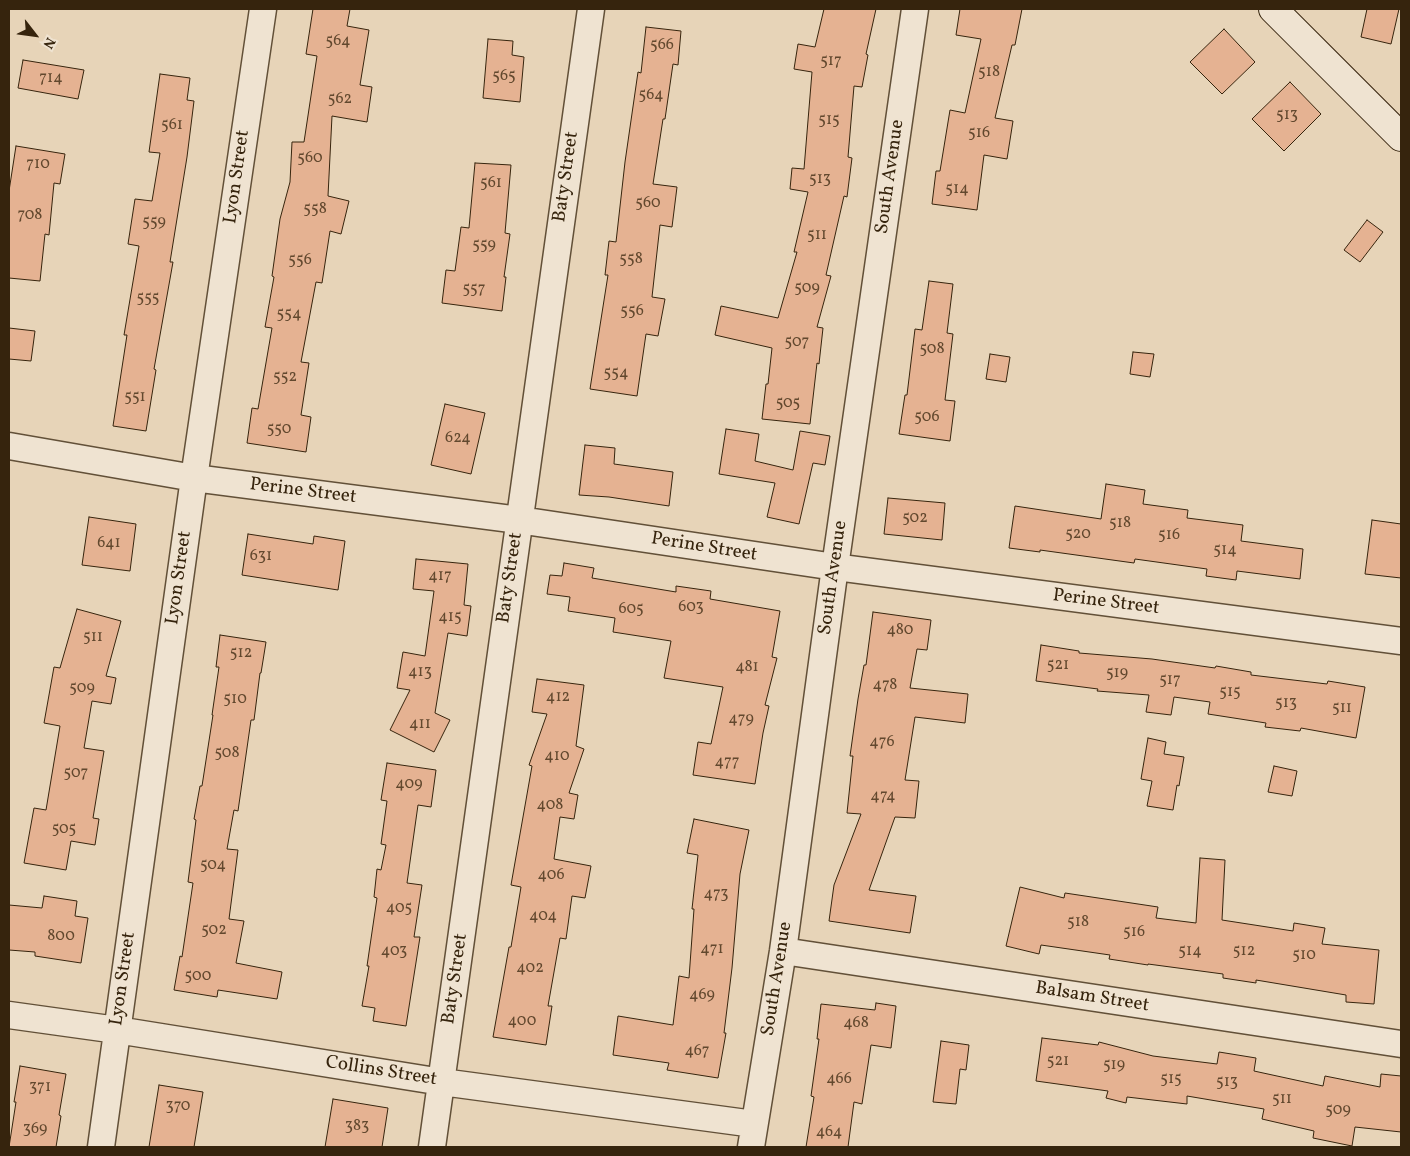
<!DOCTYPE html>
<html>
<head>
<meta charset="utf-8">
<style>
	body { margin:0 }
	#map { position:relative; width:1410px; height:1156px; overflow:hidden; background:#e7d4b8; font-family:Vollkorn,serif }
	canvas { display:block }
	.frame { position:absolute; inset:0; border:10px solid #36240d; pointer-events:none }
	.north { position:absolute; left:10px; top:10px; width:50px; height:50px; -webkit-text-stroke:4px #efe3d1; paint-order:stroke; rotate:120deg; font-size:14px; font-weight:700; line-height:20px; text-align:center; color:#36240d }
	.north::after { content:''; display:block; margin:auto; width:18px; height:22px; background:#36240d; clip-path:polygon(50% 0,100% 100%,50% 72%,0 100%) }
</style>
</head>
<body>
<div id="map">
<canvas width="1410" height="1156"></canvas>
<div class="frame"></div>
<div class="north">N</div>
</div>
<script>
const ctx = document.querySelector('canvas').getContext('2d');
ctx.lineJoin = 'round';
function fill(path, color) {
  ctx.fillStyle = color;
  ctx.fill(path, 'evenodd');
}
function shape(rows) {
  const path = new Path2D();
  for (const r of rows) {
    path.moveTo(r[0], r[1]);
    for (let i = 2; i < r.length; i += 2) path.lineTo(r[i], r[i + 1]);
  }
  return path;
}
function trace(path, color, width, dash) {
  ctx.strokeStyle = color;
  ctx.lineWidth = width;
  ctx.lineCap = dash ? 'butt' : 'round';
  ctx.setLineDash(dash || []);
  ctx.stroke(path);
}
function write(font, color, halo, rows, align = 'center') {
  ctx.font = font + ' Vollkorn,serif';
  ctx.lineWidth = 4;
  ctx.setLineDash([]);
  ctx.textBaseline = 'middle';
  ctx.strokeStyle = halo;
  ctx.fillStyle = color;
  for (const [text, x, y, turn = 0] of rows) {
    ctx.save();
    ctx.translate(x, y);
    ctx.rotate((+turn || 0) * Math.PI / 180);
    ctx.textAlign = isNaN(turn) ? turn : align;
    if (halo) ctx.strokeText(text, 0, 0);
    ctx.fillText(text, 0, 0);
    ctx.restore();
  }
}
const building = shape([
	[313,9,350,9,347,26,369,30,360,85,372,87,367,122,332,116,328,196,349,201,341,234,330,231,322,283,316,282,301,362,309,363,301,415,311,417,306,452,247,443,252,408,258,409,272,328,265,327,274,277,272,276,280,219,290,182,292,142,304,142,317,56,306,54,313,9],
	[824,9,876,9,866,54,868,55,862,87,854,86,848,157,852,158,847,197,844,196,826,275,831,276,817,327,823,328,819,364,817,363,810,424,762,419,766,384,768,384,772,348,715,335,721,306,778,318,797,252,794,252,808,192,790,189,792,168,804,169,812,72,794,69,798,44,815,47,824,9],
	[960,9,1022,9,1015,45,1012,45,995,118,1013,121,1007,159,984,155,977,210,932,204,936,171,940,171,950,110,965,113,981,39,956,35,960,9],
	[1367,9,1399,9,1391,44,1361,37,1367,9],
	[646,27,681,31,678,65,673,64,665,119,663,119,653,184,677,187,672,227,660,225,652,297,665,299,658,336,646,334,637,396,590,389,608,275,605,275,609,241,616,242,625,162,638,72,641,73,646,27],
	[1224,29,1255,62,1222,94,1190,62,1224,29],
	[488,39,513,41,512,55,524,57,520,102,483,98,488,39],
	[23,60,84,70,78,99,18,88,23,60],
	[160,74,190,78,187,100,194,101,187,157,170,262,173,262,154,369,156,370,146,431,113,426,127,335,124,335,139,246,128,244,135,199,152,201,160,153,149,152,160,74],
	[1290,82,1321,114,1284,151,1252,119,1290,82],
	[16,146,65,154,60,184,54,183,49,235,45,234,40,281,9,278,9,191,16,146],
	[475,163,511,165,505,233,510,234,504,277,506,277,502,311,442,303,446,270,455,271,461,227,469,228,475,163],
	[1367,220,1383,232,1360,262,1344,250,1367,220],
	[929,281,953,284,947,333,953,334,945,400,955,401,950,441,899,434,905,395,907,395,915,329,922,330,929,281],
	[9,328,35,331,31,361,9,359,9,328],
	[1133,352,1154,354,1150,377,1130,374,1133,352],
	[990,354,1010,357,1006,382,986,379,990,354],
	[445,404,485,413,471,474,431,465,445,404],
	[726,429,759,434,755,461,793,470,800,431,830,436,825,465,813,463,799,524,767,517,775,483,719,474,726,429],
	[585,445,615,448,614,464,673,472,669,506,609,497,579,495,585,445],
	[1106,484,1145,490,1143,504,1188,510,1187,518,1243,525,1241,541,1303,549,1300,579,1237,571,1236,580,1206,576,1207,569,1135,559,1134,563,1040,550,1040,552,1009,548,1015,506,1101,519,1106,484],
	[888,498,945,503,942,540,884,534,888,498],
	[89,517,136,524,130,571,82,565,89,517],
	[1372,520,1401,524,1401,578,1365,574,1372,520],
	[248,534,313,544,314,536,345,541,338,590,242,575,248,534],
	[416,559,468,564,464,605,471,606,467,636,448,633,435,713,450,720,434,752,390,730,410,690,397,688,403,652,425,656,434,591,413,589,416,559],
	[564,563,594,568,592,578,676,592,676,586,711,591,710,599,780,611,772,657,777,658,765,705,769,706,763,733,755,784,693,775,698,742,711,744,723,687,664,678,671,641,613,632,615,618,568,611,570,597,547,594,550,575,562,576,564,563],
	[77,609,121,621,106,676,116,678,111,704,92,701,84,748,104,751,93,818,99,819,95,845,71,841,66,870,24,863,34,808,46,810,60,726,44,723,54,667,60,668,77,609],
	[873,612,931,620,927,650,917,649,910,688,968,694,965,723,915,717,905,780,919,781,915,818,895,817,869,890,916,896,910,933,829,921,834,885,861,814,847,813,853,756,850,756,858,699,864,665,866,665,873,612],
	[220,635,266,642,261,673,260,673,254,720,251,720,238,811,234,810,227,849,238,850,229,919,244,921,236,963,282,972,277,999,218,990,217,997,174,990,180,956,182,957,193,883,188,882,196,820,194,819,200,786,202,786,213,715,212,715,219,667,216,667,220,635],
	[1041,645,1079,651,1079,653,1152,659,1215,668,1216,666,1251,672,1251,675,1327,684,1328,681,1365,687,1356,738,1301,728,1300,731,1265,727,1266,723,1208,714,1210,702,1174,697,1171,715,1146,712,1149,695,1097,691,1098,689,1036,681,1041,645],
	[537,679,584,685,576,746,584,749,569,793,578,795,574,819,560,817,554,859,591,866,585,898,572,896,566,939,560,938,548,1006,552,1006,546,1045,493,1037,509,947,511,947,521,887,511,885,532,766,529,765,547,714,532,712,537,679],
	[1148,738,1166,742,1164,754,1184,757,1179,786,1177,785,1173,810,1147,806,1152,781,1141,779,1148,738],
	[387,763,436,770,431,807,418,805,407,883,422,885,414,937,420,937,406,1026,373,1021,375,1008,362,1006,369,966,367,966,377,898,374,897,377,869,381,870,386,845,381,844,387,801,381,800,387,763],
	[1274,766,1297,771,1292,796,1268,792,1274,766],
	[694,819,749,830,740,874,732,968,724,1033,726,1033,718,1078,667,1070,669,1063,613,1055,618,1016,673,1025,679,976,689,978,694,909,692,909,698,855,687,853,694,819],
	[1200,858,1225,860,1222,920,1293,931,1294,923,1325,928,1322,944,1379,950,1374,1004,1346,1002,1346,995,1256,980,1256,983,1223,978,1223,974,1148,964,1148,965,1109,959,1110,955,1041,945,1039,954,1006,946,1020,887,1064,898,1065,893,1158,907,1156,918,1196,923,1200,858],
	[44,896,77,901,75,916,88,918,81,963,35,956,35,952,9,950,9,905,42,908,44,896],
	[876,1003,896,1006,891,1048,871,1045,862,1104,854,1102,848,1147,806,1147,814,1097,811,1096,819,1039,817,1039,821,1004,875,1010,876,1003],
	[1042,1038,1098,1045,1099,1042,1153,1056,1217,1064,1219,1052,1256,1058,1254,1071,1323,1086,1325,1076,1380,1087,1381,1074,1401,1076,1401,1132,1355,1127,1352,1146,1313,1138,1314,1131,1262,1119,1264,1109,1187,1096,1187,1104,1127,1097,1126,1103,1106,1098,1108,1091,1036,1081,1042,1038],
	[941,1041,969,1045,966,1070,960,1069,956,1104,933,1102,941,1041],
	[20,1066,66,1074,59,1115,61,1116,56,1147,9,1147,16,1102,14,1102,20,1066],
	[159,1085,203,1092,194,1147,149,1147,159,1085],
	[333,1099,388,1108,382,1147,325,1147,333,1099]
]);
fill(building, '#e5b292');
trace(building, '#36240d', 1);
const street = shape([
	[9,446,194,478,519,520,835,567,1401,641],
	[783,951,1401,1044],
	[9,1015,117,1030,442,1082,754,1124],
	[101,1147,194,478,263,9],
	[432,1147,591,9],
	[751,1147,783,951,835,567,915,9]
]);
const secondary = shape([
	[1273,9,1401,137]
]);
trace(street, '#625038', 29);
trace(secondary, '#36240d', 30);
trace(street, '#efe3d1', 26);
trace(secondary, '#efe3d1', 28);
write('16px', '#62482e', null, [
	["564",338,42],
	["566",662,46],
	["517",831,62],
	["518",989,73],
	["565",504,77],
	["714",51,79],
	["564",651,96],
	["562",340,100],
	["513",1287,116],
	["515",829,121],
	["561",172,126],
	["516",979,134],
	["560",310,159],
	["710",38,165],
	["513",820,180],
	["561",491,184],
	["514",957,190],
	["560",648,204],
	["558",315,210],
	["708",30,216],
	["559",154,223],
	["511",817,236],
	["559",484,246],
	["558",631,260],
	["556",300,261],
	["509",807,289],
	["557",474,290],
	["555",148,299],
	["556",632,312],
	["554",289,315],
	["507",797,343],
	["508",932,350],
	["554",616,374],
	["552",285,378],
	["551",135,398],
	["505",788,404],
	["506",927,418],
	["550",279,430],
	["624",458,439],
	["502",915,519],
	["518",1120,524],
	["520",1078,535],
	["516",1169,536],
	["641",109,544],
	["514",1225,551],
	["631",261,557],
	["417",440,577],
	["603",691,608],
	["605",631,610],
	["415",450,618],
	["480",900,631],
	["511",93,638],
	["512",241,654],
	["521",1058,666],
	["481",747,668],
	["413",420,673],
	["519",1117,674],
	["517",1170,681],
	["478",885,686],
	["509",82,689],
	["515",1230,693],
	["412",558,698],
	["510",235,700],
	["513",1286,704],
	["511",1342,709],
	["479",741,720],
	["411",420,725],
	["476",882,743],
	["508",227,754],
	["410",557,757],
	["477",727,763],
	["507",76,774],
	["409",409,785],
	["474",883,797],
	["408",550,806],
	["505",64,830],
	["504",213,866],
	["406",551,876],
	["473",716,895],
	["405",399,909],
	["404",543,917],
	["518",1078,923],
	["502",214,931],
	["516",1134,933],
	["800",61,937],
	["471",712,950],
	["403",394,952],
	["514",1190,952],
	["512",1244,952],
	["510",1304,956],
	["402",530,969],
	["500",198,977],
	["469",702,996],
	["400",522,1022],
	["468",856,1024],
	["467",697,1052],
	["521",1058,1062],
	["519",1114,1066],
	["466",839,1080],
	["515",1171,1080],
	["513",1227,1083],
	["371",40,1088],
	["511",1282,1100],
	["370",178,1107],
	["509",1338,1111],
	["383",357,1127],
	["369",35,1130],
	["464",829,1133]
]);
write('19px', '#36240d', '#efe3d1', [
	["Lyon Street",238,177,-82],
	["Baty Street",567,177,-82],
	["South Avenue",891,177,-82],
	["Perine Street",303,492,7],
	["Perine Street",704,548,9],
	["Lyon Street",180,578,-82],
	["Baty Street",511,578,-82],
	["South Avenue",834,578,-82],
	["Perine Street",1106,603,7],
	["Lyon Street",124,979,-82],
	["Baty Street",456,979,-82],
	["South Avenue",778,979,-81],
	["Balsam Street",1092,998,9],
	["Collins Street",381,1072,9]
]);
</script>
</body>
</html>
